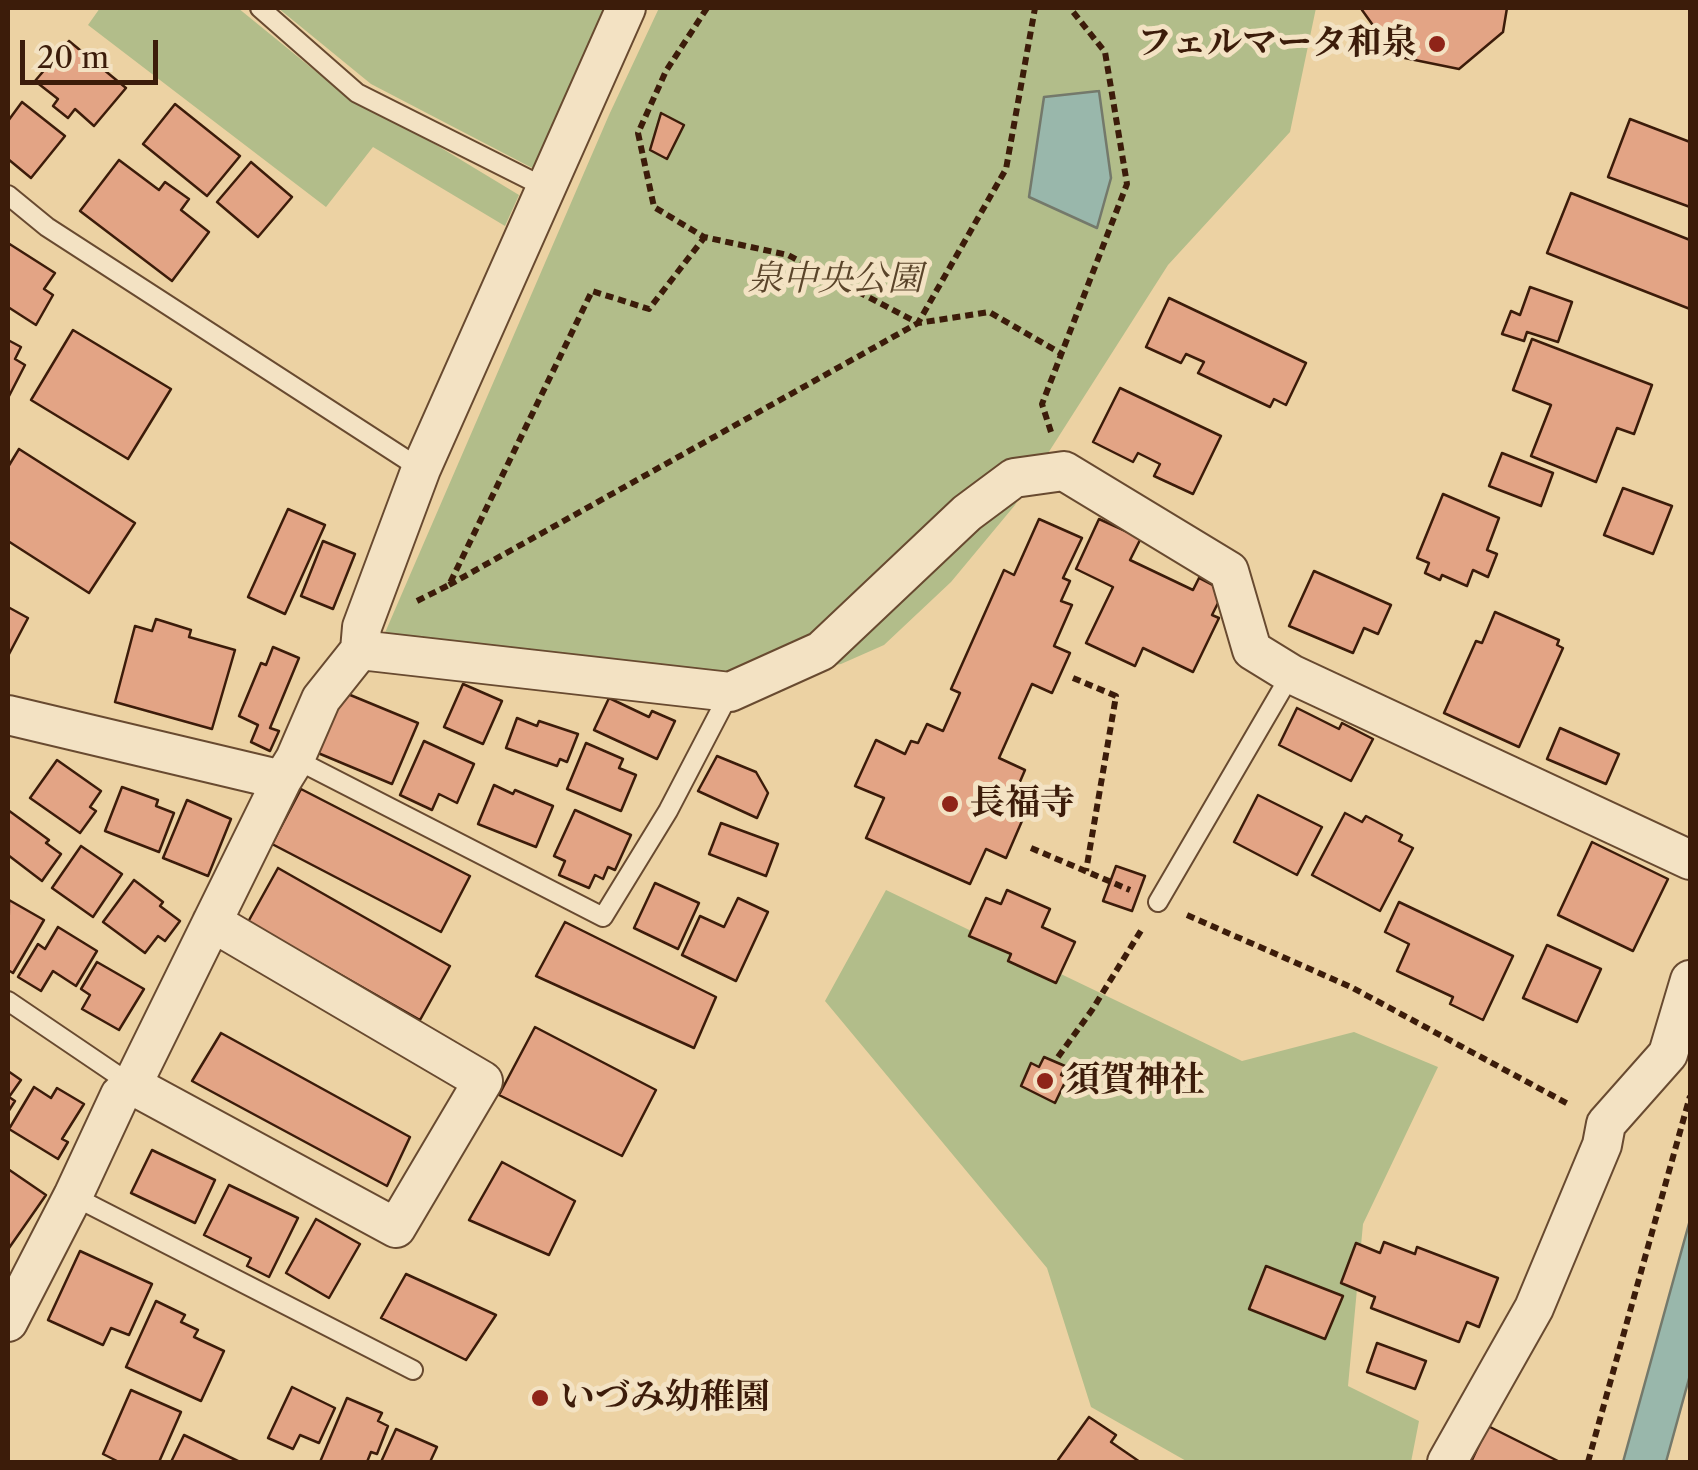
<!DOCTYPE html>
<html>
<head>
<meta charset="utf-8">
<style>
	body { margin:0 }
	#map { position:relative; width:1698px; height:1470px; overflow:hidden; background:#ecd2a3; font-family:"Libre Caslon Text",serif }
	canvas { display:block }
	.frame { position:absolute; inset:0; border:10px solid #3c1c0a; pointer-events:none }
	.scale { position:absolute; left:20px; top:40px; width:138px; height:45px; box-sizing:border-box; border:5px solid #3c1c0a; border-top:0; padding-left:12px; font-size:30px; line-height:35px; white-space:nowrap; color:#3c1c0a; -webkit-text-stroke:8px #f3e2c3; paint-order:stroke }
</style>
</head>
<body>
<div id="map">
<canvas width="1698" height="1470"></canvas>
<div class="frame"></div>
<div class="scale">20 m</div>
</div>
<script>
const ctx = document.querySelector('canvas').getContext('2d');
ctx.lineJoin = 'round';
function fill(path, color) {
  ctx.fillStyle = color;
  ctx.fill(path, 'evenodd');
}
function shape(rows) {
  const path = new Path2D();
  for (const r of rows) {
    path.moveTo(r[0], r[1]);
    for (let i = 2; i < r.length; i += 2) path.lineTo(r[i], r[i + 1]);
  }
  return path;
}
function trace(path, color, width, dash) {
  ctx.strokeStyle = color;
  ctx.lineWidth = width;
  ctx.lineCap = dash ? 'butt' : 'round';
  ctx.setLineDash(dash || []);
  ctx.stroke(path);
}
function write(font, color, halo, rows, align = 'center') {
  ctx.font = font + ' "Libre Caslon Text","Noto Serif JP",serif';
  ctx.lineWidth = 10;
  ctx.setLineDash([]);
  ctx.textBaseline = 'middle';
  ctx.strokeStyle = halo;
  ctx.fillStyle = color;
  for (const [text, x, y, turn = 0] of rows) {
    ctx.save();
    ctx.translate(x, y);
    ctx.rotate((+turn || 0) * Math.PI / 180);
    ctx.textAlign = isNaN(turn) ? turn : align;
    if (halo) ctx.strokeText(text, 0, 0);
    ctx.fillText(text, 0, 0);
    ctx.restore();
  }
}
fill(shape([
	[100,8,238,8,319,74,519,195,505,226,373,147,326,207,88,25],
	[278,8,615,8,540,172,371,84],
	[659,8,1316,8,1290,132,1168,265,1015,505,951,582,884,645,841,664,741,681,384,635,609,115],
	[886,890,1242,1061,1354,1032,1438,1067,1363,1224,1348,1386,1419,1421,1411,1462,1188,1462,1091,1407,1047,1268,825,1001]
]), '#b2bd8a');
const water = shape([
	[1099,91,1111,178,1097,228,1029,197,1044,97,1099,91],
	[1690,1220,1690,1375,1666,1462,1623,1462,1690,1220]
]);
fill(water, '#99b7ab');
trace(water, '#74796b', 2.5);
const building = shape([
	[1363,8,1507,8,1503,32,1459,69,1395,56,1362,10,1363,8],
	[69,41,126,88,94,126,75,109,68,118,53,106,58,99,35,81,69,41],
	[22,102,65,136,31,178,8,159,8,121,22,102],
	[175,104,240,156,207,196,143,144,175,104],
	[661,113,684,125,667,159,650,150,661,113],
	[1630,119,1690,142,1690,207,1608,177,1630,119],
	[119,160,159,190,165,182,189,199,181,210,209,232,172,281,80,211,119,160],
	[251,162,292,197,258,237,217,202,251,162],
	[1571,193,1690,240,1690,309,1547,253,1571,193],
	[8,243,55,273,44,289,53,295,36,325,8,307,8,243],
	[1530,287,1572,302,1558,342,1527,332,1524,341,1502,334,1511,311,1520,315,1530,287],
	[1169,298,1306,363,1286,405,1274,399,1270,407,1198,373,1204,362,1186,354,1181,363,1146,347,1169,298],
	[73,330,171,389,128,459,31,400,73,330],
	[1532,339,1652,385,1634,434,1617,428,1596,482,1531,456,1551,405,1513,390,1532,339],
	[8,340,21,347,15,359,25,365,8,398,8,340],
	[1120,388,1221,436,1193,494,1154,476,1160,464,1138,453,1133,462,1093,442,1120,388],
	[19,449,135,523,89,593,8,541,8,467,19,449],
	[1502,453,1553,473,1541,506,1489,486,1502,453],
	[1623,488,1672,506,1653,554,1604,535,1623,488],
	[1443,494,1499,518,1487,550,1497,554,1488,577,1473,570,1467,586,1442,575,1440,580,1425,573,1429,563,1417,558,1443,494],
	[288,509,325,525,285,614,248,597,288,509],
	[1039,519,1082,538,1063,578,1070,581,1061,601,1072,605,1054,646,1070,653,1052,693,1032,684,999,758,1025,770,1009,807,1025,814,1006,858,986,849,970,884,866,838,884,798,855,786,876,740,905,754,911,741,918,743,927,724,943,731,960,693,951,689,1004,570,1014,575,1039,519],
	[1099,519,1141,538,1130,560,1193,590,1199,578,1224,591,1212,615,1219,618,1193,672,1143,648,1135,666,1086,643,1113,587,1076,569,1099,519],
	[323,541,355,554,333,609,301,596,323,541],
	[1314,571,1391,605,1378,634,1364,628,1353,653,1289,626,1314,571],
	[8,607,28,618,8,656,8,607],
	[1495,612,1559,640,1557,645,1563,648,1519,747,1444,713,1476,641,1482,643,1495,612],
	[156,619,191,630,189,637,235,650,212,729,115,702,135,626,152,631,156,619],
	[273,647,299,658,270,728,279,731,270,751,251,742,258,725,239,716,261,663,266,665,273,647],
	[463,684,502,701,483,744,444,727,463,684],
	[343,692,418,723,392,784,318,753,343,692],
	[609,698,649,717,652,711,675,721,657,759,594,730,609,698],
	[1297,708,1339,729,1342,723,1373,739,1351,781,1279,745,1297,708],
	[517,718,537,726,539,721,578,734,567,762,560,759,557,766,506,748,517,718],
	[1560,728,1619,754,1606,784,1547,759,1560,728],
	[424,741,474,764,457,803,439,794,432,810,400,795,424,741],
	[586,743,623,759,619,768,636,775,621,811,567,789,586,743],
	[717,756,756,772,768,793,757,818,698,791,717,756],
	[57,760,101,791,90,807,96,811,80,833,30,798,57,760],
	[494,785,513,794,515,790,553,806,536,847,478,824,494,785],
	[122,787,158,800,156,806,174,813,159,852,105,831,122,787],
	[301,789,470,876,441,932,272,844,301,789],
	[1258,795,1322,827,1297,875,1234,842,1258,795],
	[187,800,231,819,208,876,163,858,187,800],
	[8,810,49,840,46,843,61,854,42,881,8,855,8,810],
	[575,810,631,835,615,870,608,867,603,879,595,875,589,888,559,875,565,861,554,856,575,810],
	[1345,813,1362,822,1366,816,1402,835,1399,841,1413,848,1380,911,1312,875,1345,813],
	[721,823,778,844,766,876,709,854,721,823],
	[1592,842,1668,879,1633,951,1558,915,1592,842],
	[81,846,122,874,93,917,52,888,81,846],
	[1116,866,1145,876,1132,911,1103,901,1116,866],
	[278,868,450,966,420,1020,248,922,278,868],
	[134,880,163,902,160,906,180,921,165,941,158,936,145,953,103,922,134,880],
	[655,883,699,903,678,949,634,928,655,883],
	[1007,890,1050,909,1042,927,1075,942,1056,983,1008,961,1011,954,969,936,986,898,1001,904,1007,890],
	[738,898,768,912,736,981,682,955,700,916,724,927,738,898],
	[9,900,44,920,13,973,8,970,9,900],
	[1399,902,1513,956,1483,1020,1450,1004,1453,997,1397,971,1409,944,1385,932,1399,902],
	[565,922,716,997,694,1048,536,976,565,922],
	[58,927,97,951,76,986,53,971,41,991,18,977,38,944,45,949,58,927],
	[1547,945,1601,969,1577,1022,1523,998,1547,945],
	[97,962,144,989,119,1030,82,1009,90,995,81,989,97,962],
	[535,1027,656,1090,622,1156,499,1095,535,1027],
	[221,1033,410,1137,387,1186,192,1081,221,1033],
	[1044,1057,1065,1066,1061,1075,1067,1078,1055,1103,1021,1086,1031,1063,1039,1067,1044,1057],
	[8,1071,21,1080,9,1097,15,1101,8,1112,8,1071],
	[34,1087,51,1098,57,1088,84,1104,62,1139,68,1142,58,1159,9,1129,34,1087],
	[152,1150,215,1180,195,1223,131,1193,152,1150],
	[502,1162,575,1201,549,1255,469,1220,502,1162],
	[8,1169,46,1195,9,1248,8,1247,8,1169],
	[229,1185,298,1218,269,1277,247,1266,251,1258,204,1235,229,1185],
	[316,1219,360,1244,329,1298,286,1273,316,1219],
	[1384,1242,1415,1254,1417,1247,1498,1278,1479,1327,1467,1322,1459,1342,1371,1308,1375,1297,1341,1283,1356,1243,1380,1253,1384,1242],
	[80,1251,152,1284,129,1335,111,1328,103,1345,48,1320,80,1251],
	[1266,1266,1343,1296,1325,1339,1249,1309,1266,1266],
	[406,1274,496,1315,466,1360,381,1318,406,1274],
	[156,1301,185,1315,181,1322,198,1330,194,1337,224,1351,201,1401,126,1367,156,1301],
	[1377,1343,1426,1361,1415,1389,1367,1372,1377,1343],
	[292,1387,335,1408,319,1443,300,1435,293,1449,268,1438,292,1387],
	[131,1390,181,1412,159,1462,119,1462,103,1454,131,1390],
	[347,1398,382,1413,378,1421,388,1426,377,1454,371,1452,367,1462,320,1462,347,1398],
	[1089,1417,1116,1435,1111,1442,1140,1462,1062,1462,1058,1460,1089,1417],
	[1488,1426,1558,1461,1558,1462,1471,1462,1488,1426],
	[396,1429,437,1447,430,1462,381,1462,396,1429],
	[184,1435,240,1462,171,1462,184,1435]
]);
fill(building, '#e3a485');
trace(building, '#3c1c0a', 2.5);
const lane = shape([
	[260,8,357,93,546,188],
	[8,195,47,227,421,469],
	[295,759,603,917,668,811,730,692],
	[1158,902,1291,674],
	[8,1001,132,1085],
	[73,1196,413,1370]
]);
const street = shape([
	[360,650,730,692,821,651,967,513,1014,478,1064,471,1229,571,1252,650,1291,674,1690,860],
	[8,715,282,780],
	[132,1085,396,1228,483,1081,212,922],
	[8,1322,73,1196,120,1095,132,1085,282,780,295,759,321,699,360,650,362,627,421,469,626,8],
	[1447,1462,1534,1308,1602,1145,1606,1124,1668,1054,1690,980]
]);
trace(lane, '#684a30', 22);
trace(street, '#684a30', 42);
trace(shape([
	[707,8,666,71,638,133,654,207,704,237,788,255,918,323,1006,169,1035,8],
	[1051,432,1042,404,1127,184,1105,52,1070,8],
	[449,585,918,323,989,312,1062,354],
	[417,601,449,585,592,291,649,309,704,238],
	[1073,678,1116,696,1086,871],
	[1031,848,1130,890],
	[1187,915,1351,987,1570,1105],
	[1058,1057,1092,1010,1142,929],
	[1588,1462,1690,1096]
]), '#3c1c0a', 6, [8, 5]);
trace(lane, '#f3e2c3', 18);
trace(street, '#f3e2c3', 38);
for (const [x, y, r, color] of [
	[1437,44,10,"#8f2418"],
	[950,804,10,"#8f2418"],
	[1045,1081,10,"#8f2418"],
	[540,1398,10,"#8f2418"]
]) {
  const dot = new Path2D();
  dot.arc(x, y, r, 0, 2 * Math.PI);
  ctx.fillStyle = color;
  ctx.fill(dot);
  trace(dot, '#f3e2c3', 4);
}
write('bold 35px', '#3c1c0a', '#f3e2c3', [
	["フェルマータ和泉",1417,44,"right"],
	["長福寺",970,804],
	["須賀神社",1065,1081],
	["いづみ幼稚園",560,1398]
], 'left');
write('italic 35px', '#5a442a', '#f3e2c3', [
	["泉中央公園",835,280]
]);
</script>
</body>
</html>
